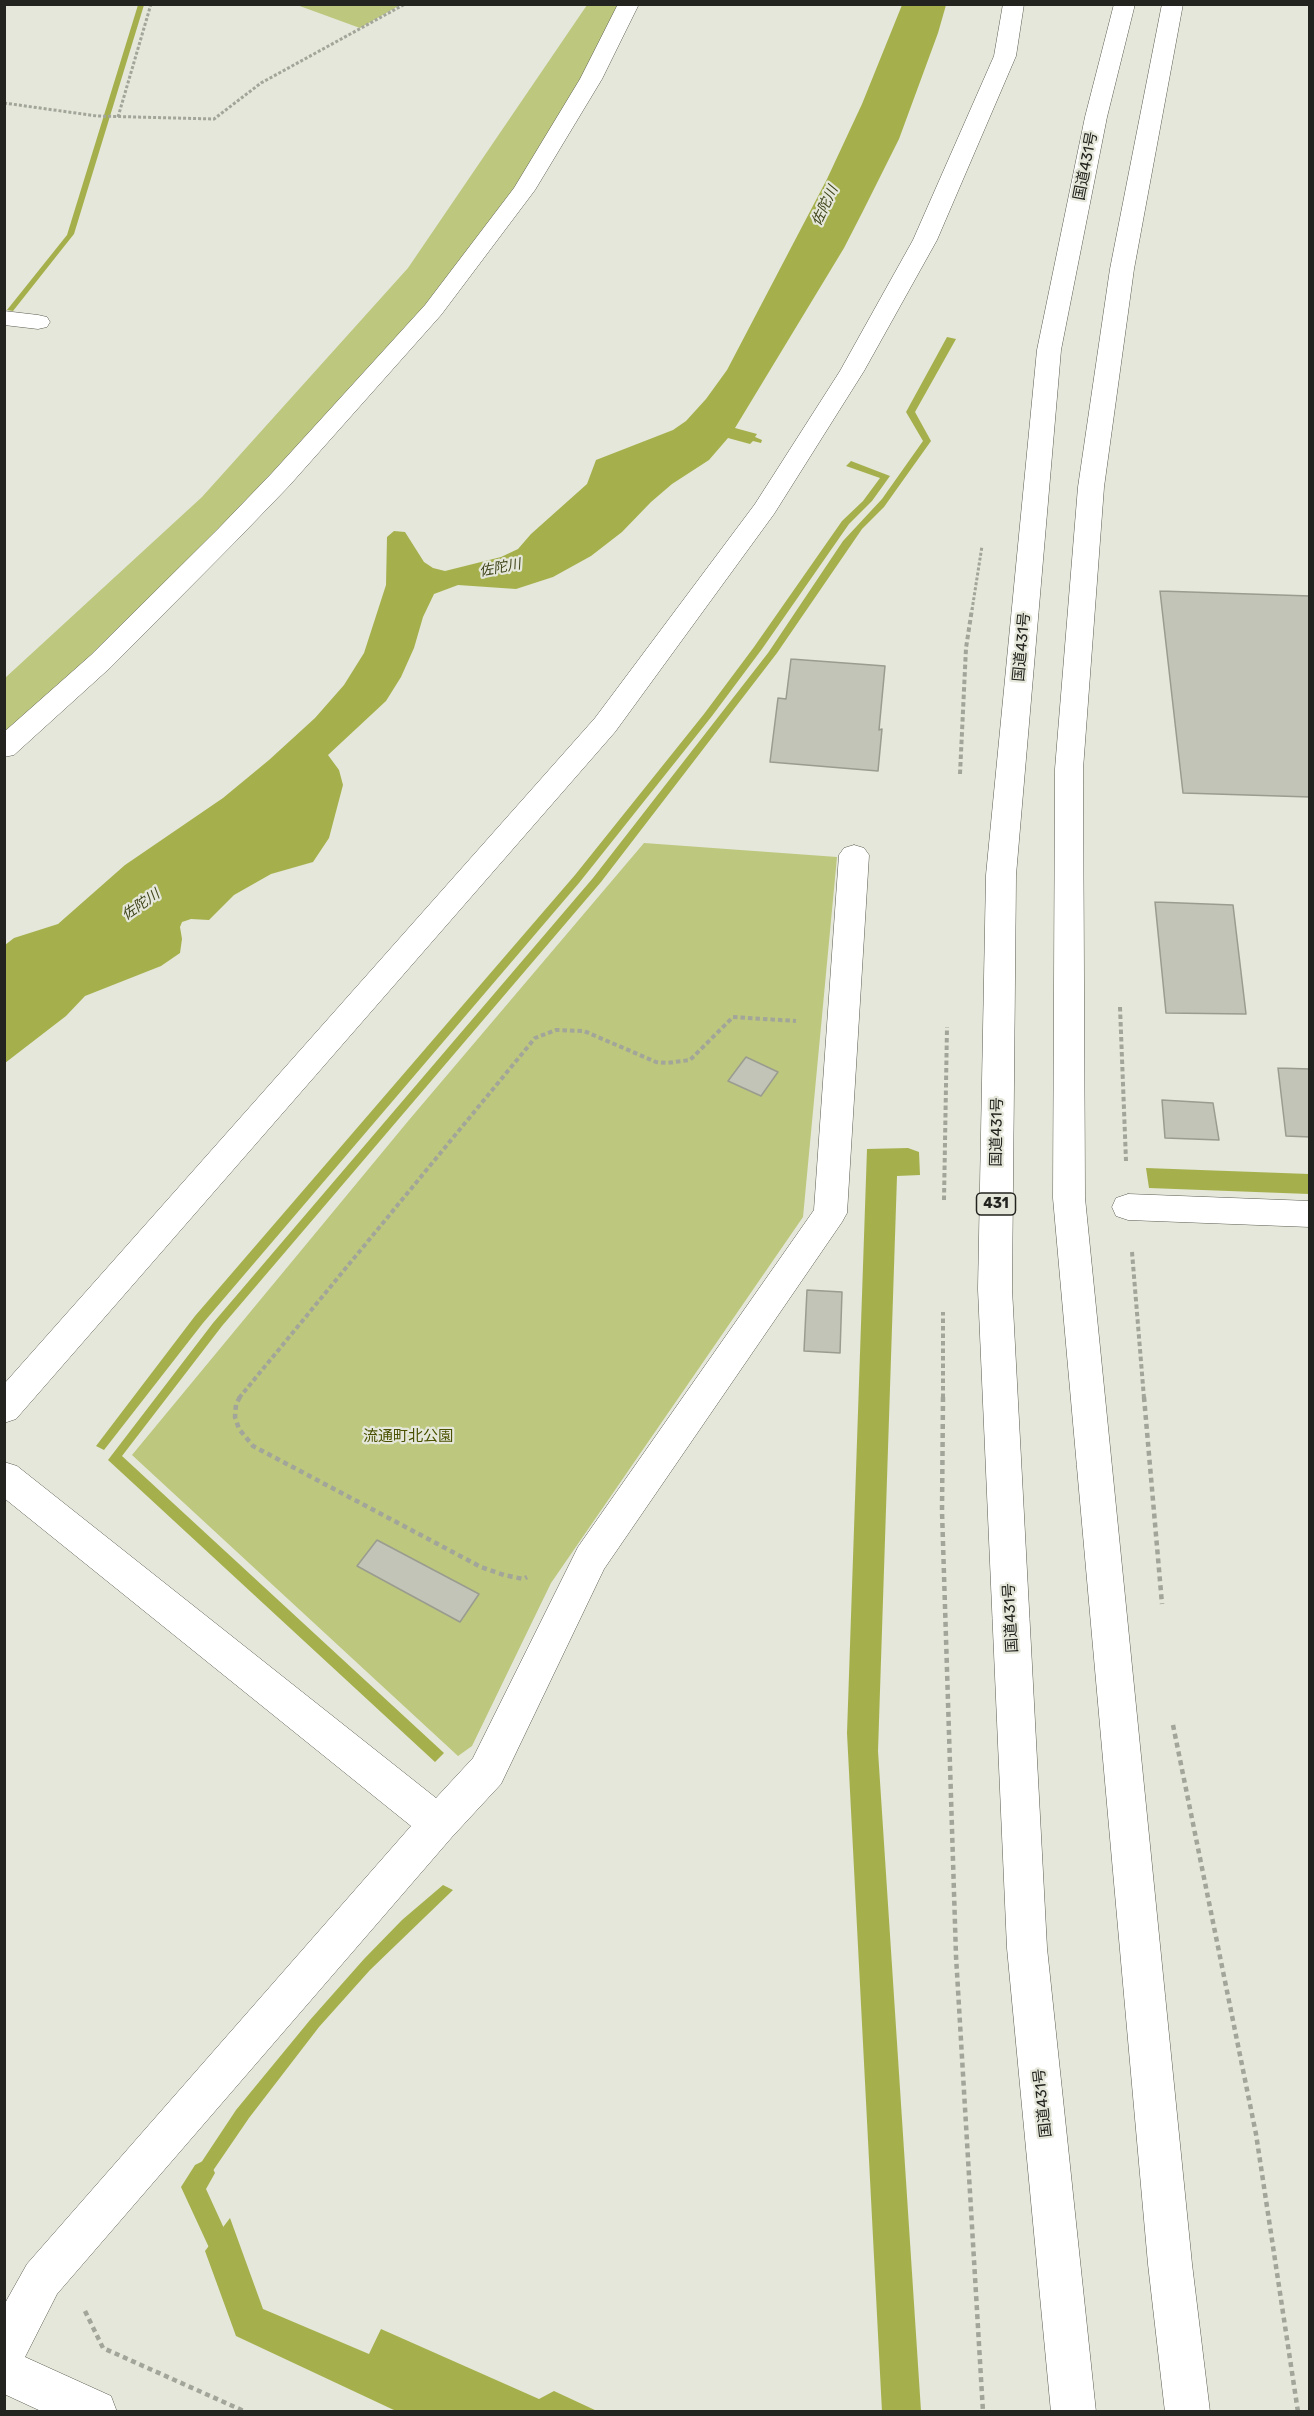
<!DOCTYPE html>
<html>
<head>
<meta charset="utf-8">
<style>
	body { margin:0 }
	#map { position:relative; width:1314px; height:2416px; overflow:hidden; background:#e4e7d9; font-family:Rubik,sans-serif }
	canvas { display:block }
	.frame { position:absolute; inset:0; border:6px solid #23241f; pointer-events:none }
</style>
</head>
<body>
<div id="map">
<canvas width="1314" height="2416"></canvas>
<div class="frame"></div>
</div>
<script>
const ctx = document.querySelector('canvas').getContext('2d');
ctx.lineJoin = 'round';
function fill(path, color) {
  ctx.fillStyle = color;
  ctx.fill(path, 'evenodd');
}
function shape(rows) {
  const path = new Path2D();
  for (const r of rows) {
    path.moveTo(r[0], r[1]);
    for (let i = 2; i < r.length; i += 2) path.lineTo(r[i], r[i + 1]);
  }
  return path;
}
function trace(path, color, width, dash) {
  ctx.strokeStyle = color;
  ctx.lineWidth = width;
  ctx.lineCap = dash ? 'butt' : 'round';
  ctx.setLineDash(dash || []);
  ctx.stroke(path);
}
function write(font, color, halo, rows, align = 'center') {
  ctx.font = font + ' Rubik,"Noto Sans JP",sans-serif';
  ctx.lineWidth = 4.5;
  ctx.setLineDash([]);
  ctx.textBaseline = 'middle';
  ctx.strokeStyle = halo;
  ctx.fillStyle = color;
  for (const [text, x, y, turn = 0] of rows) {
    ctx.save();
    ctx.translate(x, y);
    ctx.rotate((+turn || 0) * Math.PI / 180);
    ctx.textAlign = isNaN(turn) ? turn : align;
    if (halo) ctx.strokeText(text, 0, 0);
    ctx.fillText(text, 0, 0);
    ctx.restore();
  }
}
fill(shape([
	[297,5,400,5,360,28],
	[587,5,623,5,600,49,508,200,425,308,274,476,113,637,5,737,5,678,202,497,408,268],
	[644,843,837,857,803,1217,551,1583,472,1746,458,1756,132,1455,409,1120]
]), '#bdc77d');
fill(shape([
	[138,5,144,5,74,234,13,311,7,310,67,235],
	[902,5,946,5,938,33,899,139,862,213,844,248,735,428,757,434,755,437,762,440,761,443,753,441,750,444,728,438,709,460,672,484,651,502,622,532,591,556,553,577,516,589,458,585,434,594,423,617,414,648,401,677,386,701,328,755,339,770,343,785,329,838,313,862,271,874,234,895,209,920,191,919,182,922,180,927,182,939,180,953,161,966,85,996,66,1016,5,1063,5,945,14,938,58,924,125,865,223,798,269,760,315,718,344,685,364,653,386,585,387,537,394,531,405,532,424,562,433,568,445,571,501,557,518,549,531,534,587,484,596,460,673,430,686,421,706,399,727,370,827,179,862,104],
	[947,337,956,339,915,412,931,441,884,507,862,529,777,653,601,882,222,1326,122,1456,444,1753,435,1762,108,1460,213,1323,593,878,768,653,843,541,882,499,923,441,906,412],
	[851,461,890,476,872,501,849,524,762,649,712,716,579,883,203,1323,104,1450,96,1446,195,1316,575,875,704,714,754,647,842,521,863,501,880,478,846,466],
	[908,1148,919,1152,920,1175,897,1176,878,1751,921,2411,882,2412,847,1733,867,1149],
	[1146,1168,1309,1174,1309,1194,1149,1188],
	[443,1885,453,1890,370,1970,319,2027,249,2118,195,2197,183,2190,236,2110,310,2020,364,1959,402,1920],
	[230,2218,263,2309,369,2354,381,2329,539,2399,554,2391,597,2411,396,2411,236,2336,205,2251]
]), '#a5b04c');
fill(shape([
	[203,2161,211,2165,215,2173,206,2189,238,2259,234,2267,226,2271,218,2267,181,2187,195,2165,203,2161]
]), '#a5b04c');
const building = shape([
	[1160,591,1310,596,1310,797,1183,793,1160,591],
	[791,659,885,666,879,730,882,729,878,771,770,762,778,698,786,699,791,659],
	[1155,902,1233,905,1246,1014,1166,1013,1155,902],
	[746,1057,778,1072,761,1096,728,1081,746,1057],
	[1278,1068,1310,1069,1310,1137,1286,1136,1278,1068],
	[1162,1100,1213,1103,1219,1140,1165,1138,1162,1100],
	[807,1290,842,1292,840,1353,804,1351,807,1290],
	[377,1540,479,1594,460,1622,357,1566,377,1540]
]);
fill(building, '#c2c4b7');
trace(building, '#9a9c8f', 1.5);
const minor = shape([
	[618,4,639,4,602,79,535,190,441,315,289,486,236,541,111,667,14,755,4,757,4,732,91,655,218,529,271,474,425,305,514,188,580,79,618,4],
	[1003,4,1024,4,1016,56,937,240,864,371,774,514,615,732,16,1419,4,1423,4,1384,595,718,755,504,840,371,913,240,994,56,1003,4],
	[4,311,38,315,47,317,50,322,47,327,38,329,4,325,4,311],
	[854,845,864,848,869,855,847,1213,842,1222,604,1569,501,1784,452,1837,57,2294,25,2357,111,2396,117,2412,43,2412,4,2394,4,2305,27,2264,411,1826,4,1498,4,1462,17,1466,436,1798,473,1758,578,1547,814,1210,839,855,844,848,854,845],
	[1128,1194,1310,1201,1310,1227,1128,1220,1116,1216,1112,1207,1116,1198,1128,1194]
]);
const highway = shape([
	[1114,4,1135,4,1107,117,1061,350,1016,875,1012,1289,1047,1948,1096,2412,1051,2412,1007,1948,978,1289,986,875,1037,350,1085,117,1114,4],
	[1162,4,1183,4,1134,269,1104,487,1083,769,1085,1198,1192,2264,1210,2412,1165,2412,1148,2264,1053,1198,1055,769,1078,487,1110,269,1162,4]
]);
trace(minor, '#5b5d52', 1);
trace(highway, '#5b5d52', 1);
trace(shape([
	[4,103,97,116,214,119,261,83,405,4],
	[118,117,151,4],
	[972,610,982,546]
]), '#a2a59a', 3, [3, 2]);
trace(shape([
	[960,774,966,648,972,609],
	[1120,1007,1126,1161],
	[944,1200,947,1027],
	[1132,1252,1144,1398],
	[239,1398,535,1038,556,1030,584,1031,656,1062,667,1063,690,1060,733,1017,796,1021],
	[943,1398,943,1312]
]), '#a2a59a', 4, [4.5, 3]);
trace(shape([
	[240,1397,236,1404,235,1417,239,1429,253,1446,481,1567,504,1575,523,1579,527,1577],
	[943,1397,942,1511,956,1956,983,2412],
	[1144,1397,1162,1604],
	[1173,1725,1256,2134,1298,2412],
	[85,2311,103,2348,246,2412]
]), '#a2a59a', 4.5, [5, 4]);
fill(minor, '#fff');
fill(highway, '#fff');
write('italic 14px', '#40441b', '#e4e7d9', [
	["佐陀川",825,206,-65],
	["佐陀川",500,568,-11],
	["佐陀川",141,905,-35]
]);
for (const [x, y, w] of [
	[996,1204,39]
]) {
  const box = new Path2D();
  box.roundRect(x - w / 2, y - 11, w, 22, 4.5);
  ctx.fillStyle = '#e4e7d9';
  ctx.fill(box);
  trace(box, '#23241f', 1.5);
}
write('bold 14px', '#23241f', null, [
	["431",996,1204]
]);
write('15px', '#23241f', '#e4e7d9', [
	["国道431号",1086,166,-79],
	["国道431号",1022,647,-85],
	["国道431号",997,1132,-89],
	["国道431号",1011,1618,-93],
	["国道431号",1043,2103,-96]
]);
write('15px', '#4b5101', '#e4e7d9', [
	["流通町北公園",408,1437]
]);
</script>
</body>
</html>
